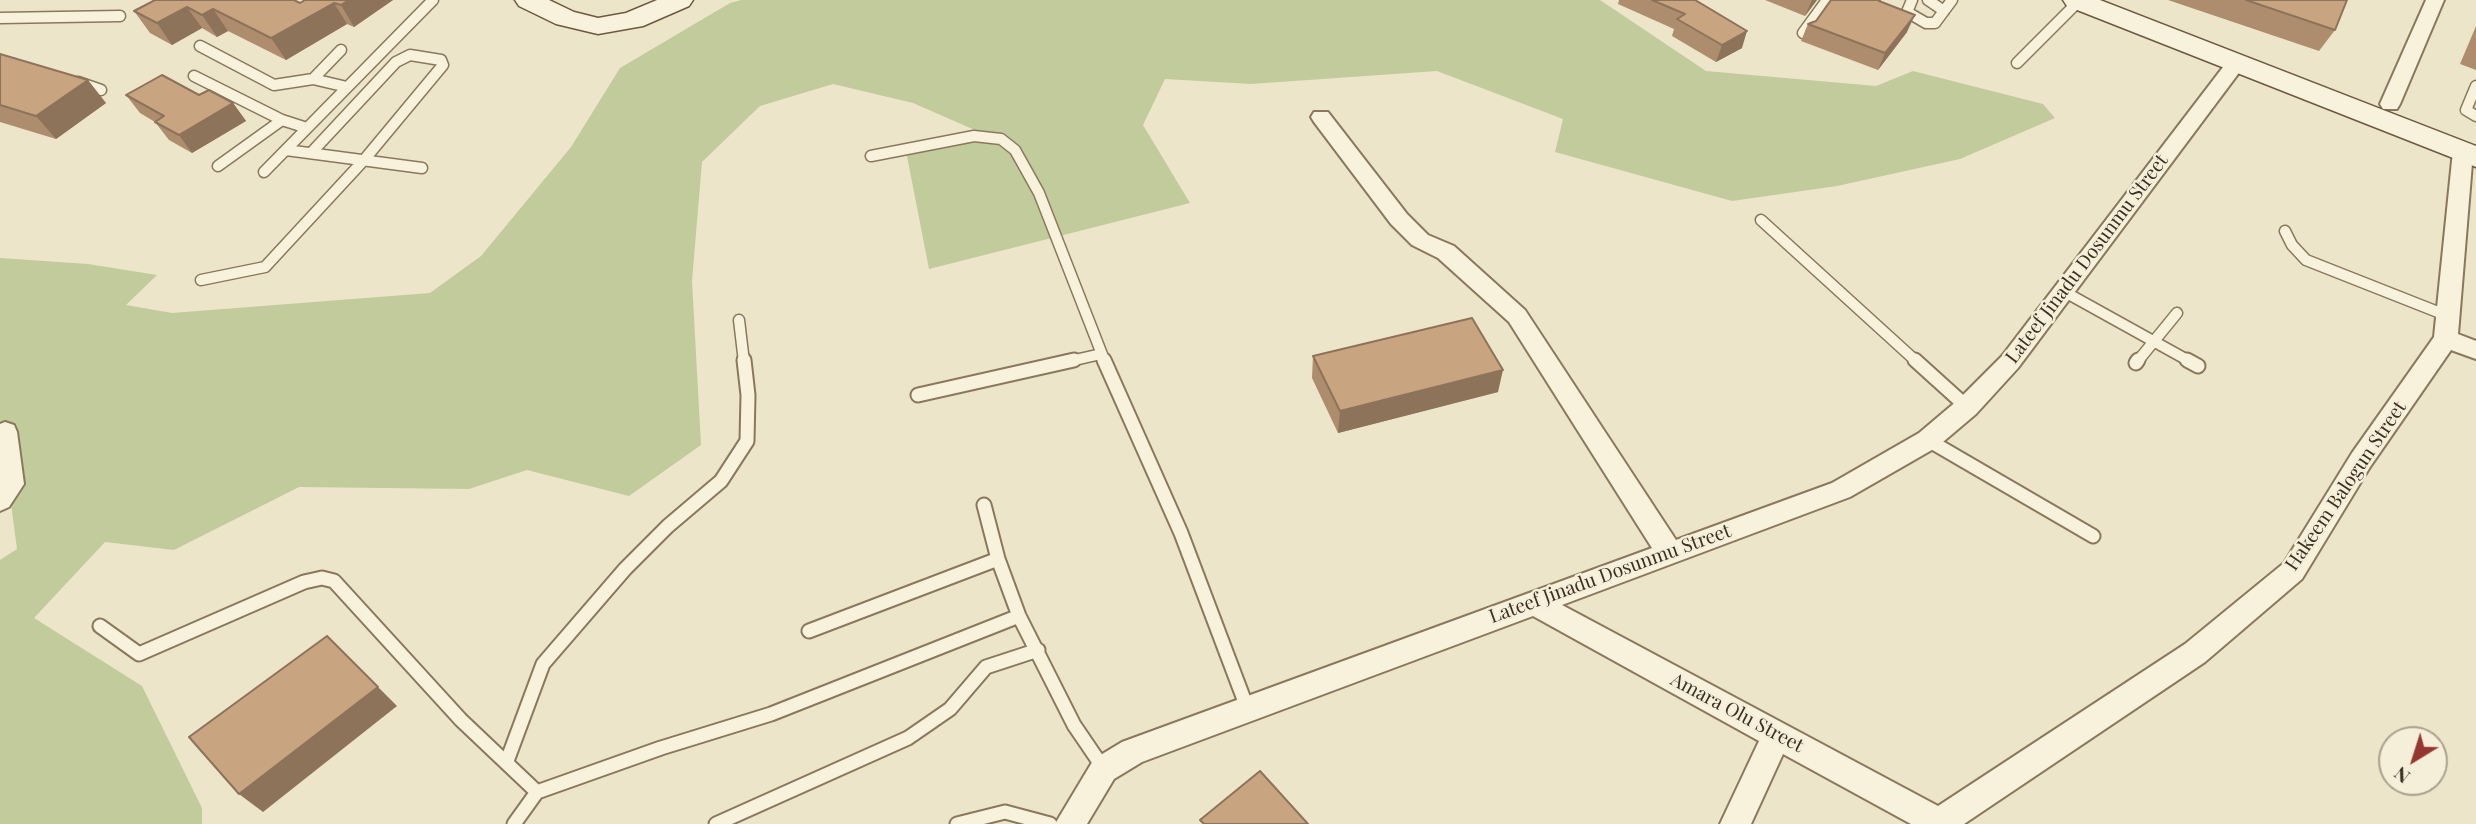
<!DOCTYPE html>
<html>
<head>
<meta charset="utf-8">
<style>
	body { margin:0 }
	#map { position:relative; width:2476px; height:824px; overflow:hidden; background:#ede5c9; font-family:"Playfair Display",serif }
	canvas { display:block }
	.north { position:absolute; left:2378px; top:726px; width:70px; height:70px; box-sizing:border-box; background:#f5eed8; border:2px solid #aaa28f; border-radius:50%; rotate:218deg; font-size:19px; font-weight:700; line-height:28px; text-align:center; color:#3a2f21 }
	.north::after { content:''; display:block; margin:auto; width:24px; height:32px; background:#953730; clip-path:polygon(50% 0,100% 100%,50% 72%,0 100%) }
</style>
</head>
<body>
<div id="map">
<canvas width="2476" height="824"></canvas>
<div class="north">N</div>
</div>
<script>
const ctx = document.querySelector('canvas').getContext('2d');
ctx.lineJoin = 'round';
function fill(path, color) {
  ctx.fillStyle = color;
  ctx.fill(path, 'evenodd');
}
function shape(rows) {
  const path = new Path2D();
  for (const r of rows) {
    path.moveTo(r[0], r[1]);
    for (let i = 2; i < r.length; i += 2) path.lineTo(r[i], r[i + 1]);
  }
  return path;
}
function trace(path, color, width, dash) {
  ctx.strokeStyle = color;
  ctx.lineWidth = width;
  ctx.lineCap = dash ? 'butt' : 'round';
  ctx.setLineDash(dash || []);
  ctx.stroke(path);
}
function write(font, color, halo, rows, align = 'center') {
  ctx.font = font + ' "Playfair Display",serif';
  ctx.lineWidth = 5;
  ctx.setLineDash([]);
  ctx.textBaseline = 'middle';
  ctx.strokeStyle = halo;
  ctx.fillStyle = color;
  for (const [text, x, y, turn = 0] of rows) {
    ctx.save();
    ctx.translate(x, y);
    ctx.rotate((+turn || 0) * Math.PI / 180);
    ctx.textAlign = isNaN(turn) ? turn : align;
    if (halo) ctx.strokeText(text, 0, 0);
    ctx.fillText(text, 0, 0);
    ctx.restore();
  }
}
fill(shape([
	[741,0,1600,0,1706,71,1876,86,1913,71,2043,104,2055,118,1960,159,1837,186,1732,201,1555,152,1563,119,1437,71,1251,84,1165,79,1143,125,1190,203,929,269,905,146,977,131,913,103,833,84,760,106,702,162,692,281,701,445,629,496,527,470,469,489,299,487,174,550,105,542,34,618,142,686,202,808,202,824,0,824,0,560,17,549,0,420,0,258,88,264,157,275,126,305,172,313,430,293,481,256,571,147,620,68,730,3]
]), '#c2cb9c');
const laneFar1 = shape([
	[1912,0,1907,12,1926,23,1935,23,1952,0],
	[1928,0,1944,11],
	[0,18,120,16],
	[1803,33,1827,0],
	[200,46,274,85,313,79,347,87],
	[2017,63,2079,1],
	[194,76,282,120,307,128],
	[313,79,341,50],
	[78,82,101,90],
	[2476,86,2466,110,2476,116],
	[286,150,422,168],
	[871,156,974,136,1001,139,1015,150,1039,193,1105,362],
	[218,166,282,120],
	[264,172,433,0],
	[1761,220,1917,362],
	[2285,231,2292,245,2306,260,2448,316],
	[201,280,265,267,364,160,443,65,441,60,410,55,396,62,311,153],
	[2063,291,2191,362],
	[739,320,744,362],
	[1066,362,1101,354],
	[2137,362,2177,313]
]);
const lane = shape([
	[1104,360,1181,533,1248,710],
	[1915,360,1967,407],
	[2187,360,2198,366],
	[2136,363,2138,360],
	[918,395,1074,360],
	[1928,440,2093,536],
	[984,505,998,559,1019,616,1074,725,1104,769],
	[100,626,139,654,304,582,322,578,334,581,461,720,537,792],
	[809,631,998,559],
	[507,761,543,664,625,569,668,526,721,481,747,441,748,395,744,360],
	[514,824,537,792,661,748,771,714,1019,616],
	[716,824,908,738,950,709,986,667,1038,650],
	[957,824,1005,812,1050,824]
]);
const street = shape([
	[2426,0,2444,0,2400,104,2397,109,2383,109,2380,104,2426,0],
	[2237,56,2244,58,2247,62,2244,66,2018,368,1976,414,1937,447,1850,497,1562,605,1938,806,2185,644,2284,563,2352,453,2434,337,2453,151,2456,146,2470,146,2473,151,2458,334,2476,341,2476,359,2451,350,2370,467,2302,579,2205,662,1964,824,1911,824,1783,754,1751,824,1720,824,1759,741,1533,616,1142,762,1114,779,1087,824,1055,824,1094,759,1122,742,1652,548,1509,322,1438,258,1412,245,1391,224,1314,122,1311,117,1314,112,1328,112,1407,214,1428,235,1454,246,1525,310,1676,540,1832,483,1919,433,1958,400,2002,356,2230,58,2237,56],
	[5,422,14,425,17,432,24,484,9,507,0,511,0,424,5,422]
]);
const secondary = shape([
	[515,0,549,0,574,12,598,18,626,13,657,0,693,0,689,6,643,26,598,34,556,24,519,6,515,0],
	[2063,0,2100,0,2476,146,2476,167,2067,6,2063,0]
]);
trace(laneFar1, '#89785e', 13);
trace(lane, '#89785e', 17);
trace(street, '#89785e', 4);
trace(secondary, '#6b5941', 3);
trace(laneFar1, '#f8f2dc', 10);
trace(lane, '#f8f2dc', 13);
fill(street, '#f8f2dc');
fill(secondary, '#f8f2dc');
fill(shape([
	[155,0,300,3,393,0,354,27,347,24,286,60,228,31,217,37,202,28,172,45,150,33,134,11],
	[1619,0,1695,0,1742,48,1716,62,1672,36,1674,29,1618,4],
	[1765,0,1817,0,1805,16],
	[2168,0,2347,0,2335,30,2319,51],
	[1883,3,1907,32,1878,70,1801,41,1808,24],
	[2476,26,2476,70,2460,64],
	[0,54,106,103,56,139,0,122],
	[126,95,199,95,233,103,246,121,192,153,169,140,155,122,140,113],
	[1313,356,1498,392,1338,433,1312,378]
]), '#ad8d6e');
fill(shape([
	[349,0,393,0,354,27,341,5],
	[1812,0,1817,0,1805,16],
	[334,3,347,24,286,60,271,38],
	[187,7,202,28,172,45,157,23],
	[213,9,228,31,217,37,202,15],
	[1915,15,1907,32,1878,70,1885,53],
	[1747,31,1742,48,1716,62,1722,45],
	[88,80,106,103,56,139,36,116],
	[233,103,246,121,192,153,179,135],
	[1503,370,1498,392,1338,433,1340,411],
	[327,636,397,706,263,812,239,794]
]), '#8d735a');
const building = shape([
	[155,0,294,0,300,3,305,0,349,0,341,5,334,3,271,38,213,9,202,15,187,7,157,23,134,11,155,0],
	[1652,0,1695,0,1747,31,1722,45,1677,19,1685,14,1652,0],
	[1831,0,1880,0,1879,1,1915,15,1885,53,1808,24,1816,21,1831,0],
	[2246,0,2347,0,2335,30,2246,0],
	[0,54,88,80,36,116,0,105,0,54],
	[162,75,199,95,209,90,233,103,179,135,155,122,164,116,126,95,162,75],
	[1472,318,1503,370,1340,411,1313,356,1472,318],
	[327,636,378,687,239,794,189,737,327,636],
	[1260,771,1308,824,1204,824,1200,820,1260,771]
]);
fill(building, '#c9a480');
trace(building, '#8d735a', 2);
write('19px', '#3a2f21', '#f5eed8', [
	["Lateef Jinadu Dosunmu Street",2087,259,-53],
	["Hakeem Balogun Street",2346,486,-56],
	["Lateef Jinadu Dosunmu Street",1610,574,-20],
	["Amara Olu Street",1737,713,28]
]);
</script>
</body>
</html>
